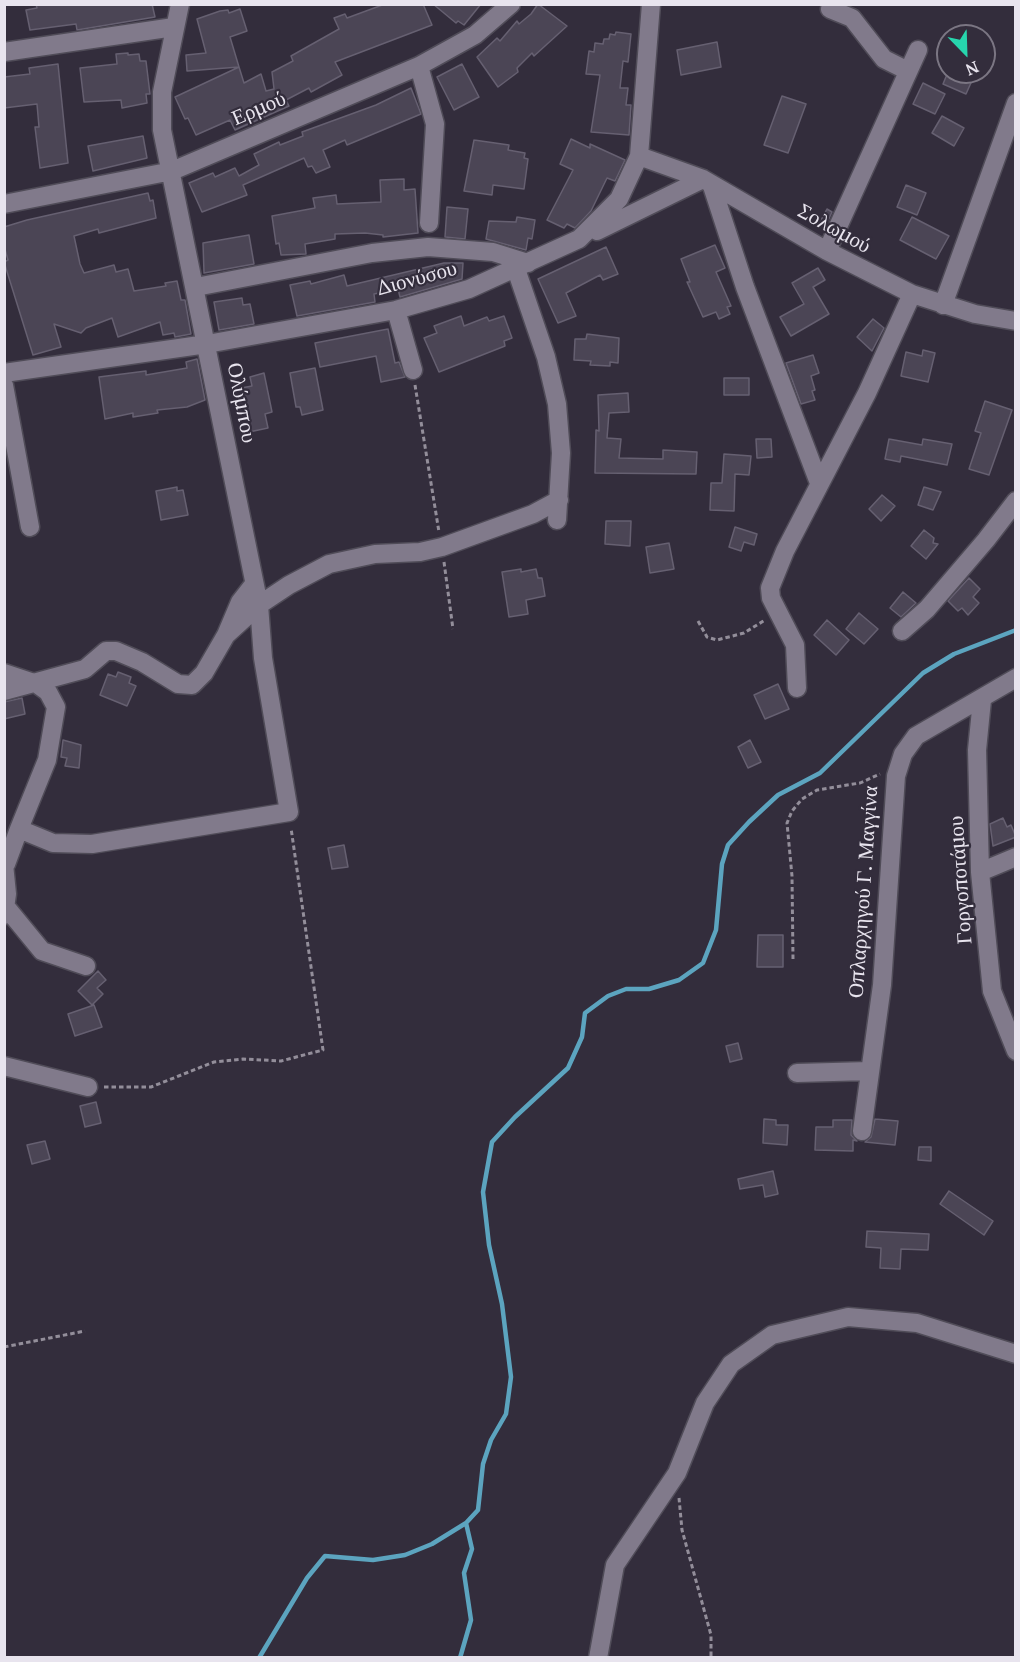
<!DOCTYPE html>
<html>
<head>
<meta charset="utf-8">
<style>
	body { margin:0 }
	#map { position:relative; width:1020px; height:1662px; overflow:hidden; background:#332d3c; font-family:"PT Serif",serif }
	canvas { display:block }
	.frame { position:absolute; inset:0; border:6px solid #e8e4ee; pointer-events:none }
	.north { position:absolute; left:936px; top:24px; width:60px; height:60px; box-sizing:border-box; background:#332d3c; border:2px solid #7b7683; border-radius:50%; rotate:157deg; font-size:16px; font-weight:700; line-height:24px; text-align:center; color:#e8e4ee }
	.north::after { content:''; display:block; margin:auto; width:21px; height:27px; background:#27d5ad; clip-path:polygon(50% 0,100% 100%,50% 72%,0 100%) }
</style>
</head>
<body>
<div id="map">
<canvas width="1020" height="1662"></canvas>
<div class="frame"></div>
<div class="north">N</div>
</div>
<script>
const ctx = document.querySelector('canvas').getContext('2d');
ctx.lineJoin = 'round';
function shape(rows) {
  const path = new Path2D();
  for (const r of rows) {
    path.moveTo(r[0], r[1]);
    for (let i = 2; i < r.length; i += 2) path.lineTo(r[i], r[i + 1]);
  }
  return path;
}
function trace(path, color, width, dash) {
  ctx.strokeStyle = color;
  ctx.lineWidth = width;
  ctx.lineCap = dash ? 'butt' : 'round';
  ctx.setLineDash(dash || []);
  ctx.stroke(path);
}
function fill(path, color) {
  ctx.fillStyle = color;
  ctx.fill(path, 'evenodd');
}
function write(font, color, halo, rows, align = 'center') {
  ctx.font = font + ' "PT Serif",serif';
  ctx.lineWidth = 4.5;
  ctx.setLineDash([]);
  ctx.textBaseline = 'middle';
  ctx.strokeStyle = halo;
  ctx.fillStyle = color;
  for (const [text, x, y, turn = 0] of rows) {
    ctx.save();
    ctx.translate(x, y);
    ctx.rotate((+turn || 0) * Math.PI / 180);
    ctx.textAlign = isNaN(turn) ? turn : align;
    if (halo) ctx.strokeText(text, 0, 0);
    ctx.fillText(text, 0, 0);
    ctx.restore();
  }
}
trace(shape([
	[259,1658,307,1578,325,1556,373,1560,405,1555,432,1544,466,1523,478,1510,483,1464,491,1440,506,1414,511,1377,502,1304,489,1245,483,1192,492,1142,515,1117,568,1068,582,1037,585,1013,608,996,626,989,649,989,679,980,703,963,716,930,722,864,728,845,749,822,778,795,820,773,923,673,954,654,1016,630],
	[460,1658,471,1620,464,1573,472,1549,466,1523]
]), '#5ca4bf', 4.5);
const building = shape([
	[36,4,152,4,155,17,77,30,76,24,30,30,26,10,37,8,36,4],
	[385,4,423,4,432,25,335,62,342,75,311,92,309,88,286,100,289,106,235,130,230,120,196,135,188,118,185,119,175,97,239,67,244,83,261,74,266,91,274,89,272,72,293,61,291,56,339,29,334,18,345,14,347,18,385,4],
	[433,4,481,4,464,25,458,21,456,23,433,4],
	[538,4,567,26,534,56,532,53,517,68,518,72,498,87,477,57,497,38,500,41,517,21,519,24,531,14,538,4],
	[240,9,247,31,230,37,239,67,187,71,186,55,206,53,197,19,220,11,228,10,229,13,240,9],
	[616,32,631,34,628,62,623,61,620,88,628,88,626,105,631,105,629,135,591,132,600,75,586,74,589,51,594,52,595,43,603,44,604,39,609,39,610,34,615,35,616,32],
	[717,42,721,67,681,75,677,50,717,42],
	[128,53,128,55,139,54,140,61,146,61,150,94,146,94,147,103,122,108,121,100,84,102,80,68,117,64,116,54,128,53],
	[58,64,68,163,40,168,35,127,39,127,37,104,4,108,4,77,30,74,29,68,58,64],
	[462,64,479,97,454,110,437,77,462,64],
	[948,72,966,72,974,76,966,94,943,84,948,72],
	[923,83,945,94,935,114,913,104,923,83],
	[411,88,421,114,347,145,345,140,323,150,330,167,316,173,312,166,308,167,304,158,243,185,247,195,202,212,189,183,213,173,215,177,235,168,239,176,259,165,254,154,279,142,280,145,303,136,302,132,376,105,411,88],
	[782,96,806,104,788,153,764,145,782,96],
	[942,116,964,128,954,146,932,133,942,116],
	[143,136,147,158,93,171,88,146,143,136],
	[571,139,590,148,590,144,625,160,615,181,607,178,591,211,575,228,567,224,564,228,547,220,573,170,560,164,571,139],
	[474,140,509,145,508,150,525,153,524,158,528,159,524,189,493,185,492,195,464,191,474,140],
	[404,179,404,190,415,189,418,233,383,237,383,235,365,233,335,234,335,239,305,244,306,254,281,255,279,243,276,244,272,216,315,208,313,198,336,195,337,204,381,202,380,180,404,179],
	[906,185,926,193,917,215,897,207,906,185],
	[148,193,150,201,153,200,156,218,99,233,98,229,74,236,80,264,84,273,114,265,116,272,128,269,134,291,166,286,165,283,177,281,181,300,185,300,191,334,175,337,174,333,163,335,160,322,118,337,112,318,86,328,81,333,54,324,61,347,33,355,4,262,8,260,4,246,4,227,27,220,148,193],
	[447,207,468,209,465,239,445,237,447,207],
	[827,209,832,212,826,225,820,222,827,209],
	[517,217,535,220,532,239,528,238,526,250,486,239,489,221,516,222,517,217],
	[912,217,949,236,936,259,900,240,912,217],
	[249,235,254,264,204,273,203,243,249,235],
	[715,245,725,268,716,272,731,306,727,307,730,314,719,319,716,312,703,317,687,282,690,282,681,259,715,245],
	[606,247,618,274,603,280,600,275,566,293,576,316,558,323,538,279,606,247],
	[444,263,463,263,462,279,400,297,398,289,374,294,375,302,297,316,290,285,310,281,311,284,344,275,347,286,444,263],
	[818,268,825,280,813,287,829,314,791,336,780,317,804,304,792,283,818,268],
	[242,298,243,305,250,304,254,324,219,330,214,302,242,298],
	[461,316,464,326,487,317,489,321,504,316,512,338,504,341,505,346,439,372,424,338,437,333,434,326,461,316],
	[873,319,884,328,872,351,857,337,873,319],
	[388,329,395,363,399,362,405,377,381,382,376,356,320,367,315,343,388,329],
	[587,334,619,338,618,363,610,362,610,366,590,365,591,361,574,360,575,339,586,339,587,334],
	[923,350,935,353,928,382,901,376,906,352,922,356,923,350],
	[813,355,819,373,811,376,815,390,812,391,815,400,801,404,786,363,813,355],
	[197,359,205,400,187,407,157,410,158,413,133,417,133,413,105,419,99,377,146,371,146,375,187,368,186,362,197,359],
	[315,368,323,410,302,415,300,407,296,407,290,373,315,368],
	[264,373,272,412,265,414,268,428,249,432,246,419,242,420,236,389,252,386,250,377,264,373],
	[724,378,749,378,749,395,724,395,724,378],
	[628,393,629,412,609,413,607,438,621,439,619,458,663,459,663,450,697,452,696,474,595,473,596,430,599,431,598,395,628,393],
	[985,401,1012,410,989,475,969,469,981,433,975,431,985,401],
	[756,439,771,439,772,457,757,458,756,439],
	[889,439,922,445,923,439,952,444,947,465,901,456,900,462,885,459,889,439],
	[724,454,751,456,749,475,735,474,734,511,710,510,711,483,722,483,724,454],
	[177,487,177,491,183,490,188,515,161,520,156,491,177,487],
	[924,487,941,492,933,510,918,505,924,487],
	[882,495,895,506,881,521,869,509,882,495],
	[606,521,631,521,630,546,605,544,606,521],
	[735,527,757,534,754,545,744,542,741,551,729,547,735,527],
	[924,530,934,538,933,543,938,544,926,559,911,546,924,530],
	[669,543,674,569,650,573,646,547,669,543],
	[521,569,521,572,536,569,538,578,542,578,545,596,526,600,528,614,509,617,502,572,521,569],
	[969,578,980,589,973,597,979,603,968,615,962,608,958,611,948,601,969,578],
	[903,592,916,603,901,617,890,608,903,592],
	[859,613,878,629,864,644,846,629,859,613],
	[827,620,849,640,836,655,814,635,827,620],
	[118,672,131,677,129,683,136,686,127,706,100,695,108,674,116,677,118,672],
	[778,684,789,709,765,719,754,695,778,684],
	[22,698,25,714,4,719,4,702,22,698],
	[63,740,81,745,79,768,65,766,67,758,61,757,63,740],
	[750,740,761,762,748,768,738,747,750,740],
	[1003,818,1007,827,1011,825,1016,837,993,846,990,824,1003,818],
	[344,845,348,867,332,869,328,848,344,845],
	[758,935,783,935,783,967,757,967,758,935],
	[98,971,106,980,97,988,103,994,92,1005,78,991,98,971],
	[94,1005,102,1027,75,1036,68,1014,94,1005],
	[738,1043,742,1059,730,1062,726,1046,738,1043],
	[96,1102,101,1123,85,1127,80,1106,96,1102],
	[764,1119,776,1120,776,1125,788,1125,787,1145,763,1143,764,1119],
	[875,1119,898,1121,895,1145,865,1142,871,1137,875,1119],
	[833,1120,852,1120,851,1135,857,1141,853,1140,853,1151,815,1150,816,1127,833,1127,833,1120],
	[45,1141,50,1159,32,1164,27,1145,45,1141],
	[919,1147,931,1147,931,1161,918,1160,919,1147],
	[773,1171,778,1194,765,1197,763,1185,740,1189,738,1179,773,1171],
	[949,1191,993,1221,984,1235,940,1204,949,1191],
	[867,1231,929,1234,928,1250,901,1249,900,1269,880,1268,881,1248,866,1247,867,1231]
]);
fill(building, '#4b4555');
trace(building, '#666071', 1.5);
const minor = shape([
	[830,9,852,18,884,59,908,71],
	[4,52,174,27],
	[419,66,435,124,429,223],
	[639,156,703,179,827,251,912,294,975,314,1016,321],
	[712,186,745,287,819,483],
	[4,204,172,171,419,66,475,35,511,4],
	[597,231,703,179],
	[827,251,918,50],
	[516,269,546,357,557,404,561,453,557,520],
	[196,287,372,253,428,247,493,252,528,263],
	[943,305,1016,103],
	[396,310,413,370],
	[4,373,207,344,396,310,469,289,579,239,619,199,639,156,651,4],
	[4,385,30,527],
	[902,631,927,609,986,540,1016,501],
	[226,635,259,605,289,585,329,564,375,554,420,552,442,547,533,514,559,500],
	[4,673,37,684,48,692,56,707,47,760,19,829],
	[797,688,795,645,771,598,770,588,785,551,867,393,912,294],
	[4,691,85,669,106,651,116,651,142,662,178,684,192,685,204,673,226,635,240,602,254,584],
	[982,700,977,750,980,872,992,991,1016,1051],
	[4,864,7,894,4,915],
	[6,864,19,829,53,843,92,844,289,812,263,658,259,605,162,130,162,92,180,4],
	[980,872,1016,857],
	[6,907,42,951,86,966],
	[4,1066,88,1087],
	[797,1073,869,1071],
	[862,1131,882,985,896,776,903,754,916,736,1016,678],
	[598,1658,615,1565,677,1473,705,1403,731,1364,772,1335,848,1317,917,1323,1016,1354]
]);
trace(minor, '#504c58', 21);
trace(shape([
	[415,385,439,532],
	[444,562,453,629],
	[698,621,707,637,717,640,744,633,765,620],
	[793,959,792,876,787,823,792,811,802,799,817,790,860,783,880,774],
	[104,1087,151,1087,214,1062,243,1059,281,1061,323,1050,291,828],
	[4,1347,85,1331],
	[679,1498,682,1530,711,1635,711,1658]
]), '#938e9a', 3, [4.5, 3]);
trace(minor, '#817a8b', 18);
write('21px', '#e8e4ee', '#332d3c', [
	["Ερμού",259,109,-23],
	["Σολωμού",834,229,29],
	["Διονύσου",417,279,-15],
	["Ολύμπου",241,403,79],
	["Γοργοποτάμου",961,880,-94],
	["Οπλαρχηγού Γ. Μαγγίνα",864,892,-86]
]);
</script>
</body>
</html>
